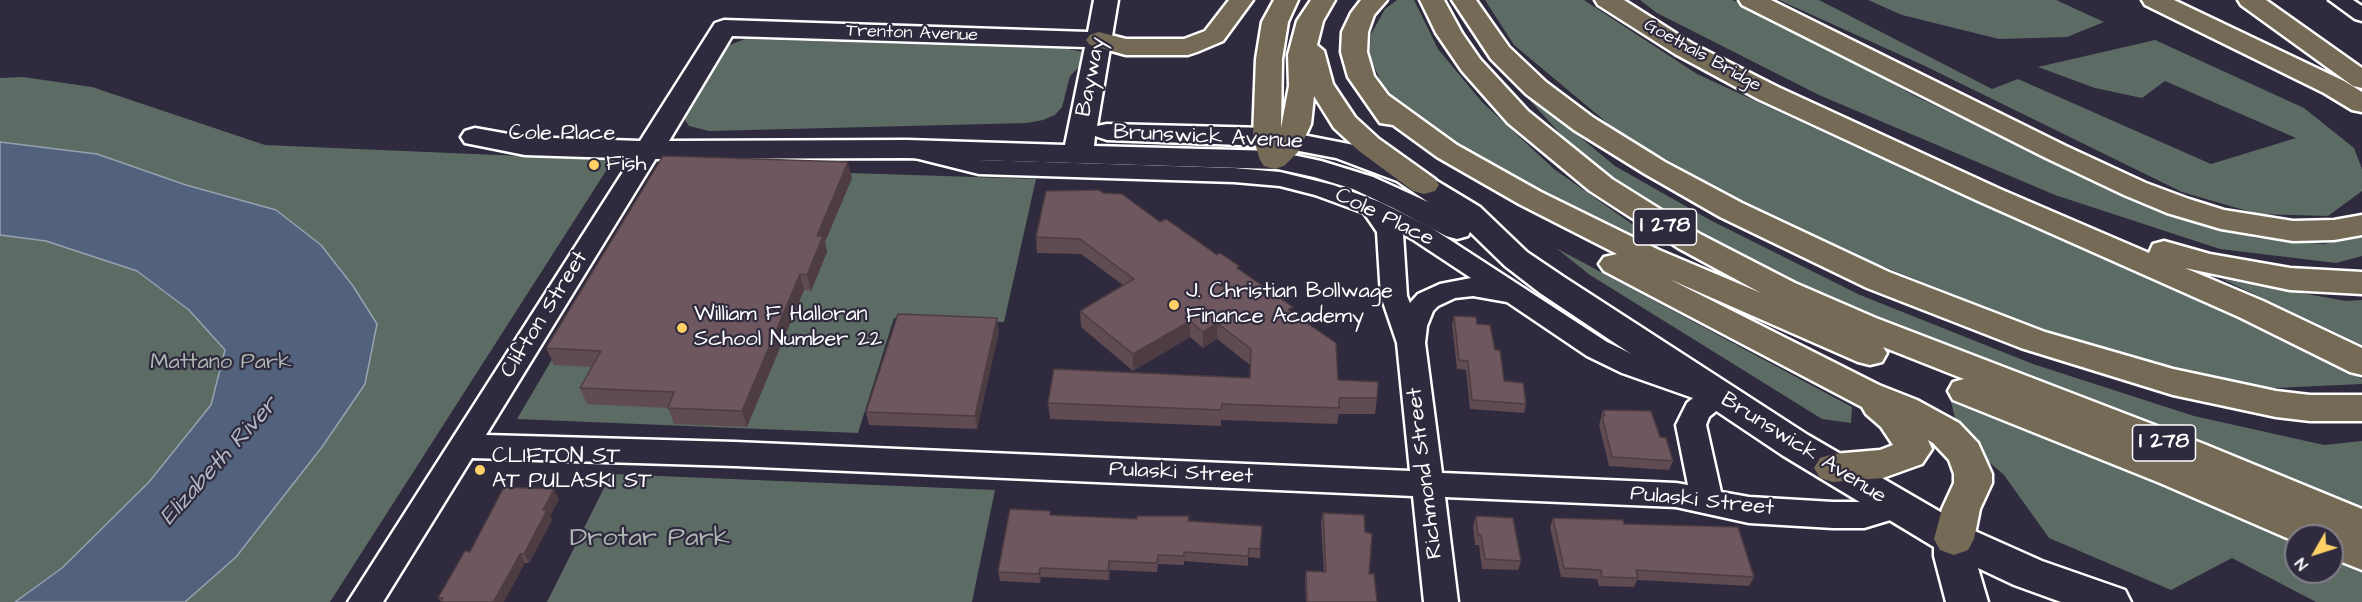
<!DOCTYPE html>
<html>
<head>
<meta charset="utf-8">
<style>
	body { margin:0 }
	#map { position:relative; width:2362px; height:602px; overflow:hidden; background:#2f2a3d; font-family:"Architects Daughter",sans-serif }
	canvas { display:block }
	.north { position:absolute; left:2284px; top:524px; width:60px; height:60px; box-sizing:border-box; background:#2f2a3d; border:2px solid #827f8b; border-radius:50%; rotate:231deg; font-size:16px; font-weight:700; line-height:24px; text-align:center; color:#fff }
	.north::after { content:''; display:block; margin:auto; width:21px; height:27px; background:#ffd166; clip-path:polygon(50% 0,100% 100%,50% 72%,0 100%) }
</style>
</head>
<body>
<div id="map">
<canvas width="2362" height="602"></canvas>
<div class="north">N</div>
</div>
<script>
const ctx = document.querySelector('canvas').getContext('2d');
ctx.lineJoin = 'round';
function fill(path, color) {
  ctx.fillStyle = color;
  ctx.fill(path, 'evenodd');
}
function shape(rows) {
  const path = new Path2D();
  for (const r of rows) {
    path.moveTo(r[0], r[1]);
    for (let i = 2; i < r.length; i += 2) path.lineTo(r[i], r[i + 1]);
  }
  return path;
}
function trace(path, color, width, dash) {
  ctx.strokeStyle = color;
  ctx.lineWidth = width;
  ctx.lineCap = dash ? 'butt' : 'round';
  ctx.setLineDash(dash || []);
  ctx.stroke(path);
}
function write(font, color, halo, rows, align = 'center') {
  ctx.font = font + ' "Architects Daughter",sans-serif';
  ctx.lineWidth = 4.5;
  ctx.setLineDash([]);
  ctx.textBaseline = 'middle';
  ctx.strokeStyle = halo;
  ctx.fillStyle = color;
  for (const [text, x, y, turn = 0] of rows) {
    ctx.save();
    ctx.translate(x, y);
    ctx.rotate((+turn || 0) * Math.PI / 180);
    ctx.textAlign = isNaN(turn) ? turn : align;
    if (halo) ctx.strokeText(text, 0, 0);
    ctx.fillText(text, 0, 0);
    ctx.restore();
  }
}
fill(shape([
	[1397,0,1414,0,1438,49,1482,102,1554,169,1656,241,1645,247,1463,153,1410,117,1382,84,1369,55,1371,34,1385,9],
	[1485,0,1584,0,1697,74,1862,150,2064,234,2260,323,2362,379,2362,384,2253,389,2057,335,1793,231,1618,132,1514,45],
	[1640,0,1732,0,1770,15,1915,96,2154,210,2256,238,2324,244,2362,236,2362,256,2336,263,2220,249,2055,195,1819,95,1657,13],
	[1779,0,1819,0,1992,89,2018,79,2211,164,2296,138,2165,81,2142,98,2095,88,2038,67,2155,40,2304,108,2354,148,2362,169,2362,191,2328,216,2258,214,2182,192,1925,66],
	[1868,0,2056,0,2104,22,2067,37,1999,39,1902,15],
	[745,39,1068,49,1083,52,1086,56,1085,61,1070,76,1062,107,1055,115,1043,120,1027,123,709,131,689,126,685,120,687,113,727,46],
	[23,77,92,87,265,145,613,160,330,602,0,602,0,78],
	[1512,81,1615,166,1710,220,1860,295,2033,364,2194,416,2324,445,2362,441,2362,516,1846,303,1842,306,1785,281,1676,220,1577,152],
	[665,167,1036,179,1004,322,894,318,858,433,517,419],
	[1556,248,1852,407,1851,423,1822,419,1590,275],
	[2222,279,2346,301,2362,300,2362,345],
	[1951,402,2157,483,2296,543,2296,572,2332,572,2332,559,2362,572,2362,602,2316,602,2232,558,2171,590,2049,538,2004,475,1960,437],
	[611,474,995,490,972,602,547,602]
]), '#5c6c64');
const water = shape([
	[0,142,97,154,186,185,276,210,321,245,353,286,377,324,365,384,322,447,236,557,185,602,15,602,62,568,149,482,211,405,225,350,189,310,137,271,46,241,0,235,0,142]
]);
fill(water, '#52627c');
trace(water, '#97a1b0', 1.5);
const minor = shape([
	[2329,0,2353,0,2362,6,2362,21,2355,19,2329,0],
	[649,143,657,145,661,150,486,435,735,442,1410,471,1397,343,1381,296,1377,232,1364,213,1315,195,1280,186,1234,182,979,174,903,155,899,150,903,145,911,143,979,160,1234,168,1280,172,1333,185,1380,202,1430,227,1607,342,1642,359,1727,388,1732,395,1727,402,1709,417,1706,425,1721,492,1749,497,1833,502,1864,502,1896,494,1907,497,1912,506,1907,515,1864,528,1833,528,1749,523,1676,507,1445,497,1458,602,1424,602,1413,496,735,466,472,458,383,602,348,602,637,150,641,145,649,143],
	[1403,234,1412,239,1471,278,1440,284,1418,294,1410,303,1407,296,1403,234],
	[1473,296,1507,302,1587,356,1622,373,1693,398,1687,403,1676,425,1688,485,1676,483,1442,473,1425,343,1427,326,1433,311,1438,306,1455,298,1473,296]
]);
const tertiary = shape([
	[1094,0,1118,0,1097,126,1107,124,1267,128,1277,131,1281,137,1277,143,1267,146,1107,140,1095,136,1094,146,1274,151,1284,154,1288,160,1284,166,1274,169,907,158,649,159,525,155,465,143,461,137,465,131,475,128,525,137,640,141,715,23,724,20,1088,32,1094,0],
	[732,36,1085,47,1065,145,907,140,669,141,732,36]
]);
const secondary = shape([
	[1267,128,1354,145,1417,169,1480,207,1527,252,1564,277,1808,435,1968,528,2042,561,2125,590,2131,602,2061,602,2014,585,1978,568,1988,602,1946,602,1934,556,1934,547,1782,455,1540,293,1505,266,1470,232,1468,236,1457,239,1446,236,1393,208,1353,189,1314,177,1264,166,1260,160,1264,154,1274,151,1321,161,1373,177,1428,202,1397,181,1336,158,1257,143,1253,137,1257,131,1267,128]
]);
const motorway = shape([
	[1229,0,1253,0,1223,41,1197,52,1188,55,1126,55,1090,45,1086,40,1090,35,1099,32,1126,39,1184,39,1205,31,1229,0],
	[1274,0,1298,0,1288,22,1282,59,1281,128,1289,86,1288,55,1297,21,1311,0,1335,0,1323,21,1317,45,1324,51,1333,84,1355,117,1379,139,1435,179,1439,185,1435,191,1424,194,1413,191,1359,151,1334,128,1314,96,1311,124,1298,152,1284,166,1274,169,1264,166,1260,160,1253,137,1256,59,1262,22,1274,0],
	[1361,0,1387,0,1374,15,1368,32,1367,52,1374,76,1388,95,1457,145,1541,192,1659,250,1761,293,1678,248,1590,191,1508,123,1462,71,1436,33,1420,0,1444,0,1462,33,1480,59,1528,111,1612,179,1700,234,1795,283,1876,318,2204,444,2362,509,2362,570,2332,558,2332,536,2296,536,2296,542,2160,483,1953,400,1948,391,1953,382,1964,379,1883,347,1887,353,1882,362,1870,365,1858,362,1669,279,1879,385,1917,400,1959,423,1978,443,1992,474,1992,483,1980,509,1974,539,1968,550,1954,555,1940,550,1934,539,1942,509,1954,483,1954,474,1949,460,1933,443,1928,440,1932,449,1922,464,1883,478,1833,482,1820,478,1814,468,1820,458,1833,454,1880,450,1893,445,1881,427,1866,414,1862,407,1604,271,1599,264,1604,257,1617,254,1519,204,1437,157,1393,125,1380,123,1348,77,1341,52,1342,32,1351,13,1361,0],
	[1452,0,1476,0,1509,47,1546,82,1594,118,1665,162,1742,203,1889,272,2045,332,2173,369,2276,391,2310,395,2362,395,2362,421,2310,421,2276,417,2173,395,2021,348,1867,288,1720,217,1645,174,1574,130,1526,94,1491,59,1452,0],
	[1595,0,1624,0,1693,44,1778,87,2000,189,2149,253,2153,244,2164,241,2210,254,2290,268,2362,272,2362,294,2290,290,2185,268,2263,301,2362,348,2362,375,2350,372,2239,317,1978,201,1758,99,1675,54,1598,5,1595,0],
	[1739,0,1771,0,2066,146,2146,183,2189,199,2224,210,2293,221,2334,220,2362,215,2362,235,2334,240,2293,241,2221,229,2167,213,2124,195,2046,158,1742,5,1739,0],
	[2142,0,2174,0,2344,81,2362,92,2362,112,2352,110,2324,93,2145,5,2142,0],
	[2238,0,2266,0,2362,68,2362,88,2353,86,2241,5,2238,0]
]);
trace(minor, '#fff', 5);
trace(tertiary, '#fff', 5);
trace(secondary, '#fff', 5);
trace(motorway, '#fff', 5);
fill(minor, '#2f2a3d');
fill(tertiary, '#2f2a3d');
fill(secondary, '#2f2a3d');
fill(motorway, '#756a55');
fill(shape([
	[852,178,825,242,827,252,811,291,804,290,747,427,674,424,668,408,587,404,580,388,592,367,554,365,546,348],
	[1103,193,1160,222,1239,269,1292,313,1338,380,1377,398,1375,414,1339,414,1337,424,1221,420,1221,426,1050,419,1048,403,1250,378,1250,365,1217,339,1203,348,1190,337,1133,371,1081,327,1080,311,1123,285,1081,254,1037,253,1036,237],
	[1454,316,1477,324,1495,350,1504,381,1526,404,1524,413,1470,409,1466,370,1457,369,1452,325],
	[999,331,977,429,869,425,866,412],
	[1603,410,1660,437,1673,461,1669,470,1609,466,1599,425],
	[559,499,550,516,552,520,529,563,525,563,441,602,438,598,470,552],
	[1050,511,1051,515,1189,521,1262,526,1260,558,1248,557,1248,566,1184,561,1184,565,1158,564,1157,572,1110,570,1109,580,1041,577,1040,583,1000,581,998,572],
	[1323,513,1365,532,1369,574,1377,602,1306,602,1305,581,1306,571,1324,572,1321,522],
	[1476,516,1521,561,1518,570,1482,569,1479,545,1475,545,1473,526],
	[1553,518,1624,524,1754,577,1749,586,1637,580,1634,587,1599,586,1597,579,1561,577,1550,527]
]), '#5f4b51');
fill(shape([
	[848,162,852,178,825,242,827,252,811,291,807,275,817,236],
	[800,274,804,290,747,427,742,411],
	[997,318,999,331,977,429,975,416],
	[1190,321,1190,337,1133,371,1133,354],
	[1217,323,1217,339,1203,348,1203,332],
	[554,489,559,499,550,516,552,520,529,563,524,554,543,510],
	[520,554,525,563,504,602,495,602,494,601],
	[1109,561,1110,570,1109,580,1108,571],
	[1040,568,1041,577,1040,583,1039,574]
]), '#4d3d42');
const building = shape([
	[663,156,848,162,817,236,823,236,807,275,800,274,742,411,668,408,674,392,580,388,601,351,546,348,663,156],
	[1099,190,1103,193,1122,194,1160,222,1166,219,1217,255,1220,253,1239,266,1237,268,1293,307,1288,310,1336,343,1338,380,1378,382,1377,398,1339,398,1339,408,1222,404,1221,410,1048,403,1054,369,1250,378,1251,349,1217,323,1203,332,1190,321,1133,354,1080,311,1134,279,1080,239,1036,237,1046,191,1099,190],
	[898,314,997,318,975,416,866,412,898,314],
	[1454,316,1476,317,1477,324,1490,325,1495,350,1500,350,1504,381,1523,383,1526,404,1472,400,1468,361,1459,360,1454,316],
	[1603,410,1651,411,1660,437,1666,438,1673,461,1612,457,1602,416,1605,416,1603,410],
	[504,487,554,489,543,510,547,510,524,554,520,554,494,601,499,601,498,602,441,602,443,598,438,598,465,551,470,552,504,487],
	[1010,509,1050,511,1050,515,1137,519,1137,516,1189,516,1188,521,1262,526,1260,549,1249,548,1248,556,1184,552,1184,556,1158,555,1157,563,1109,561,1108,571,1040,568,1039,574,998,572,1010,509],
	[1323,513,1364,515,1365,532,1372,534,1369,574,1374,574,1377,602,1307,602,1306,571,1326,572,1323,513],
	[1476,516,1513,518,1521,561,1485,559,1481,535,1478,535,1476,516],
	[1553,518,1623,520,1624,524,1738,527,1754,577,1636,570,1638,578,1602,577,1601,570,1564,568,1553,518]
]);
fill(building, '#6e575e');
trace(building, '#4d3d42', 1.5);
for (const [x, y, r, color] of [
	[594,165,6,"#ffd166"],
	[1174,305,6,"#ffd166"],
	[682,328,6,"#ffd166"],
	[480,470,6,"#ffd166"]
]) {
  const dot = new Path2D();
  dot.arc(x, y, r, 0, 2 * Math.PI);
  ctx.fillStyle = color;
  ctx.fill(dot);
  trace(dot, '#2f2a3d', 2);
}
write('18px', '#fff', '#2f2a3d', [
	["Trenton Avenue",912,34,2],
	["Goethals Bridge",1702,56,29]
]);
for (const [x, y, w] of [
	[1665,227,63],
	[2164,443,63]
]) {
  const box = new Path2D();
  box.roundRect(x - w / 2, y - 18, w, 36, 4.5);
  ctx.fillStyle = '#2f2a3d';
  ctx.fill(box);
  trace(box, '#fff', 1.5);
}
write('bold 21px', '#fff', null, [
	["I 278",1665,227],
	["I 278",2164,443]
]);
write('22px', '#fff', '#2f2a3d', [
	["Bayway",1092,77,-79],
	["Cole Place",562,134],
	["Brunswick Avenue",1208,138,3],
	["Cole Place",1384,218,26],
	["Clifton Street",545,315,-58],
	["Brunswick Avenue",1803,449,32],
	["Richmond Street",1426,473,-97],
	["Pulaski Street",1181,474,3],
	["Pulaski Street",1702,502,6]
]);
write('22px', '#fff', '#2f2a3d', [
	["Fish",606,165],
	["J. Christian Bollwage",1186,292],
	["Finance Academy",1186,317],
	["William F Halloran",694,315],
	["School Number 22",694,340],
	["CLIFTON ST",492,457],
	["AT PULASKI ST",492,482]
], 'left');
write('22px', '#aeb6b2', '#2f2a3d', [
	["Mattano Park",221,363]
]);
write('italic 24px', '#b1b8c4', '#2f2a3d', [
	["Elizabeth River",220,462,-48]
]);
write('27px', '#aeb6b2', '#2f2a3d', [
	["Drotar Park",650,539]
]);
</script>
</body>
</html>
